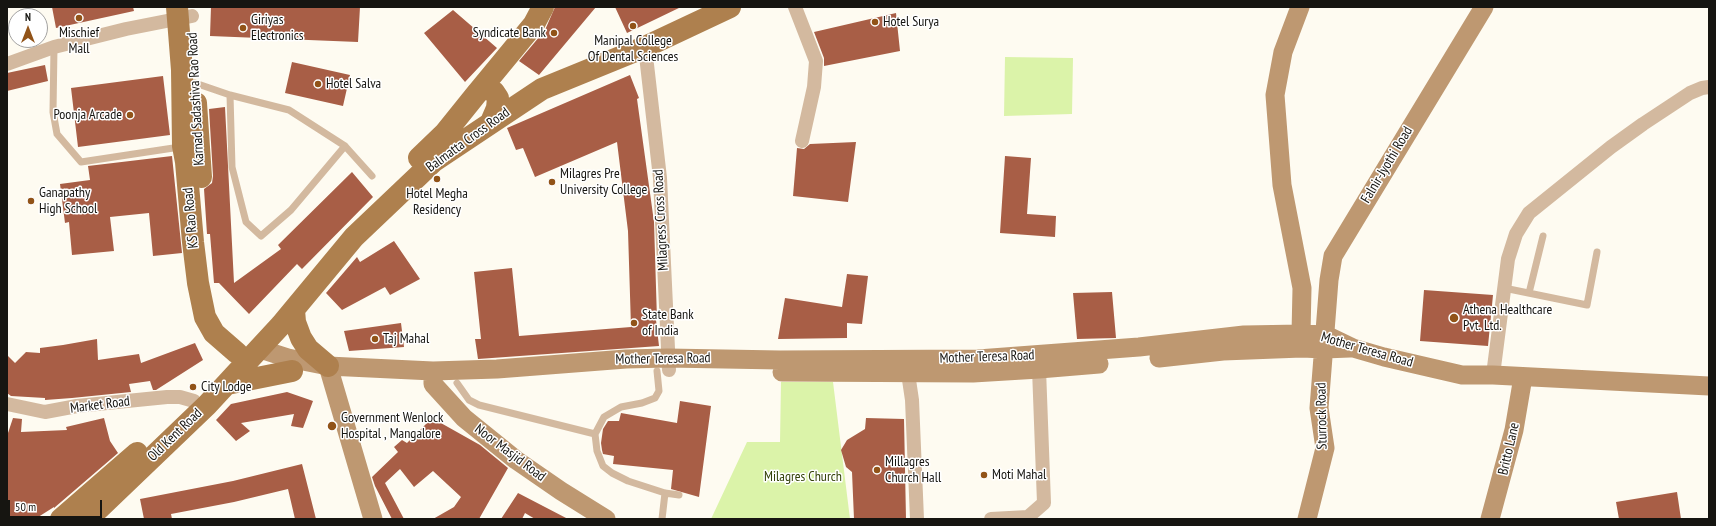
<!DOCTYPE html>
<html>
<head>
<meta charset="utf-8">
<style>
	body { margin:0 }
	#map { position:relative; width:1716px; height:526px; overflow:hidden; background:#fefbf1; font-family:"PT Sans Narrow",sans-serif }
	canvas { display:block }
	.frame { position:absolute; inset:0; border:8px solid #161511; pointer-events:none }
	.north { position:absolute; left:8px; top:8px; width:40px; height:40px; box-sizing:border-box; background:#fff; border:1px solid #a2a1a0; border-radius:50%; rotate:0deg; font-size:11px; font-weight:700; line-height:16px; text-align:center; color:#161511 }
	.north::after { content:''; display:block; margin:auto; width:14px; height:18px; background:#915318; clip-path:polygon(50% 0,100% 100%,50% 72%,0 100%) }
	.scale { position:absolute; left:8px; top:500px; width:94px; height:18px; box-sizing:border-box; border:2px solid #161511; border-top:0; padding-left:5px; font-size:12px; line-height:14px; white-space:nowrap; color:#161511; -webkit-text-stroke:3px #fff; paint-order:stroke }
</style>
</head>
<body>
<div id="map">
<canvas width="1716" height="526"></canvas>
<div class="frame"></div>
<div class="north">N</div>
<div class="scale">50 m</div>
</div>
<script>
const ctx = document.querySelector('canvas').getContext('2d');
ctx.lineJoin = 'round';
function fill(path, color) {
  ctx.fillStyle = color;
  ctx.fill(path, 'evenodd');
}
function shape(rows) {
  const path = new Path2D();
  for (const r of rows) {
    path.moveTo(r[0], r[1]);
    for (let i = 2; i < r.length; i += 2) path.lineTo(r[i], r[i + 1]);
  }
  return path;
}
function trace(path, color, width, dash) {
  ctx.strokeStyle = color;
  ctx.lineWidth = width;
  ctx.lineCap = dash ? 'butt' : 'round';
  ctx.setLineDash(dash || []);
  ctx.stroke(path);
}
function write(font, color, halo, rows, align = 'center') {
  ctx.font = font + ' "PT Sans Narrow",sans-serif';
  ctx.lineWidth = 3;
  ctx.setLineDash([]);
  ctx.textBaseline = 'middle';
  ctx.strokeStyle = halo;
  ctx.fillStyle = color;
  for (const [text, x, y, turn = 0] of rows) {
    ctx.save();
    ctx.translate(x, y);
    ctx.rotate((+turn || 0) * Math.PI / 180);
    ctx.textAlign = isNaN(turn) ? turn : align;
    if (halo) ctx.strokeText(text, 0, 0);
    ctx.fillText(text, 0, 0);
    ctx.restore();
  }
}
fill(shape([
	[1005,57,1073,58,1072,114,1004,116],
	[781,382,833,382,850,519,711,519,747,442,780,442]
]), '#dbf3a9');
fill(shape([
	[52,7,133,7,134,11,56,28],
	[211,7,360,7,358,42,210,36],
	[555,7,596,7,539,75,519,61,545,30],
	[615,7,681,7,627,33],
	[453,10,497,48,465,82,424,33],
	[896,13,900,51,824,66,824,58,814,32],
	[292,62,350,75,343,106,285,93],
	[45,65,48,81,7,91,7,73],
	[630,75,639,98,637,99,654,222,657,320,656,320,659,346,478,359,475,339,481,339,474,272,512,268,519,336,631,327,628,231,617,142,535,177,523,148,516,150,507,128],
	[163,76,170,135,78,147,71,88],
	[225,107,234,283,281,249,278,245,352,172,373,197,302,269,297,264,249,314,219,283,214,283,210,234,207,234,204,189,212,183,213,176,209,109],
	[856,142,848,202,793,196,797,148,804,149,810,144],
	[172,156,182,253,153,256,149,213,110,217,114,251,72,255,69,222,65,223,60,184,90,180,88,166],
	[1005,156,1031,158,1027,214,1056,216,1055,237,1000,233],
	[394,241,420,279,390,295,385,287,342,310,326,293,357,257,360,262],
	[847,274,868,276,862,324,847,323,847,338,778,339,785,298,842,307],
	[1424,290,1493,295,1488,346,1420,341],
	[1112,292,1116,338,1077,339,1073,293],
	[401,323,404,347,349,351,344,331],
	[97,339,98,360,139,354,141,363,195,343,203,360,156,390,153,390,150,381,129,384,131,392,72,398,45,400,45,398,11,396,7,393,7,355,15,363,26,352,40,353,40,348,63,345],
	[287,392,313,401,303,428,291,426,294,414,241,423,250,431,236,441,216,420,231,404],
	[680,401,711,406,699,497,671,489,673,470,613,464,614,456,603,454,602,450,601,443,603,429,608,421,619,421,621,413,677,423],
	[13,418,22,419,21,432,67,430,66,427,104,418,110,441,118,453,54,508,54,507,35,519,11,519,7,509,7,436],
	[432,418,480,445,508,468,479,519,433,519,454,507,461,497,433,471,414,487,400,469,385,483,404,519,392,519,375,486,372,477,398,452,394,447,402,440,407,443],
	[866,418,904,419,906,519,854,519,852,472,846,467,841,450,847,440,865,429],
	[302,464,316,519,295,519,288,489,234,502,171,514,172,519,144,519,140,499,233,481],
	[1677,492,1681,519,1619,519,1616,502],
	[518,493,568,519,535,519,525,513,522,519,501,519]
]), '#a85e46');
trace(shape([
	[54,47,53,112,57,134,81,162,180,147],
	[185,83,195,83,230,95,289,110,345,146,291,210,261,236,246,222,232,167,230,95],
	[345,146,372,176],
	[1504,288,1587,305,1597,252],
	[1529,293,1543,236],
	[457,383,469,400,479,405,595,434,604,417,621,407,642,403,655,398,659,391,657,371],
	[595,434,597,451,603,466,612,473,628,481,665,493,679,495],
	[662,519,665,493]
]), '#d3b99f', 7);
trace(shape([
	[795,7,816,61,814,87,802,141],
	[645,47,660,178,669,370],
	[7,64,54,47,126,29,192,16],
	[908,373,912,400,917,519],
	[1493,375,1508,259,1516,234,1529,213,1611,147,1643,124,1690,93,1702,88,1709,87],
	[7,404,45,412,77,406,167,397,180,397,194,401],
	[991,519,1028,517,1044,503,1039,369]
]), '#d3b99f', 14);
trace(shape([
	[1300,7,1283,52,1275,95,1282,185,1302,288,1301,334],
	[260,349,288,358,328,366,433,371,497,369,626,359,668,358,780,360,978,359,1139,347,1244,335,1301,334,1326,335,1353,348,1384,357,1462,375,1493,375,1709,386],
	[1159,358,1223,351,1302,348,1324,349,1350,348],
	[328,366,373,519],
	[433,371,433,384,464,418,516,460,561,491,606,519],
	[782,372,973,373,1039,369,1099,364],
	[1307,519,1325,448,1319,408,1329,280,1333,256,1484,7],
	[1490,519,1514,430,1523,377]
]), '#be9871', 19);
trace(shape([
	[177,7,182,70,183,146,186,162,193,242,198,283,205,317,214,333,237,353],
	[478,92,534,24,543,7],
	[196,103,201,177],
	[419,158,445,133,478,92,484,89,488,89,494,92,498,98,497,108,491,122],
	[294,310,295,322,301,338,308,349,328,366],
	[227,384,292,371],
	[61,519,137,453],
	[88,519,207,405,281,325,354,237,434,161,542,89,645,47,730,7]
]), '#ae804e', 22);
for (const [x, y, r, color] of [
	[79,18,4,"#915318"],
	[875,22,4,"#915318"],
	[633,26,4,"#915318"],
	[243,28,4,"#915318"],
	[554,33,4,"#915318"],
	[318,84,4,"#915318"],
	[130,115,4,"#915318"],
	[437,179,4,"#915318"],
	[552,182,4,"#915318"],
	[31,201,4,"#915318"],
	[1454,318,5,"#915318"],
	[634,323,4,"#915318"],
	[375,339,4,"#915318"],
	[193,387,4,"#915318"],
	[332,426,5,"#915318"],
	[877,470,4,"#915318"],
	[984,475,4,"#915318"]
]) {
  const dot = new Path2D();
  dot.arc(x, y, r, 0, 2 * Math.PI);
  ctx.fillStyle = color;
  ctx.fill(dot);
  trace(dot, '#fff', 1.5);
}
write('14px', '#161511', '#fff', [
	["Giriyas",251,20],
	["Electronics",251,36],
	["Hotel Surya",883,22],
	["Mischief",79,33,"center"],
	["Mall",79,49,"center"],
	["Syndicate Bank",546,33,"right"],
	["Manipal College",633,41,"center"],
	["Of Dental Sciences",633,57,"center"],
	["Hotel Salva",326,84],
	["Poonja Arcade",122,115,"right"],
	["Milagres Pre",560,174],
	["University College",560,190],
	["Ganapathy",39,193],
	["High School",39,209],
	["Hotel Megha",437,194,"center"],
	["Residency",437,210,"center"],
	["Athena Healthcare",1463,310],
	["Pvt. Ltd.",1463,326],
	["State Bank",642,315],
	["of India",642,331],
	["Taj Mahal",383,339],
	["City Lodge",201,387],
	["Government Wenlock",341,418],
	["Hospital , Mangalore",341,434],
	["Millagres",885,462],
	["Church Hall",885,478],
	["Moti Mahal",992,475]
], 'left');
write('14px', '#161511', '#fff', [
	["Karnad Sadashiva Rao Road",196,99,-93],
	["Balmatta Cross Road",468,140,-36],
	["Falnir-Jyothi Road",1387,165,-59],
	["KS Rao Road",191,218,-95],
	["Milagress Cross Road",661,220,-93],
	["Mother Teresa Road",1367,350,16],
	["Mother Teresa Road",987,357,-2],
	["Mother Teresa Road",663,359,-1],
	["Market Road",100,405,-7],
	["Sturrock Road",1322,416,-91],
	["Old Kent Road",175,435,-44],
	["Britto Lane",1509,449,-77],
	["Noor Masjid Road",510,453,37]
]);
write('14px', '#344209', '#fff', [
	["Milagres Church",803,477]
]);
</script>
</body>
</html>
